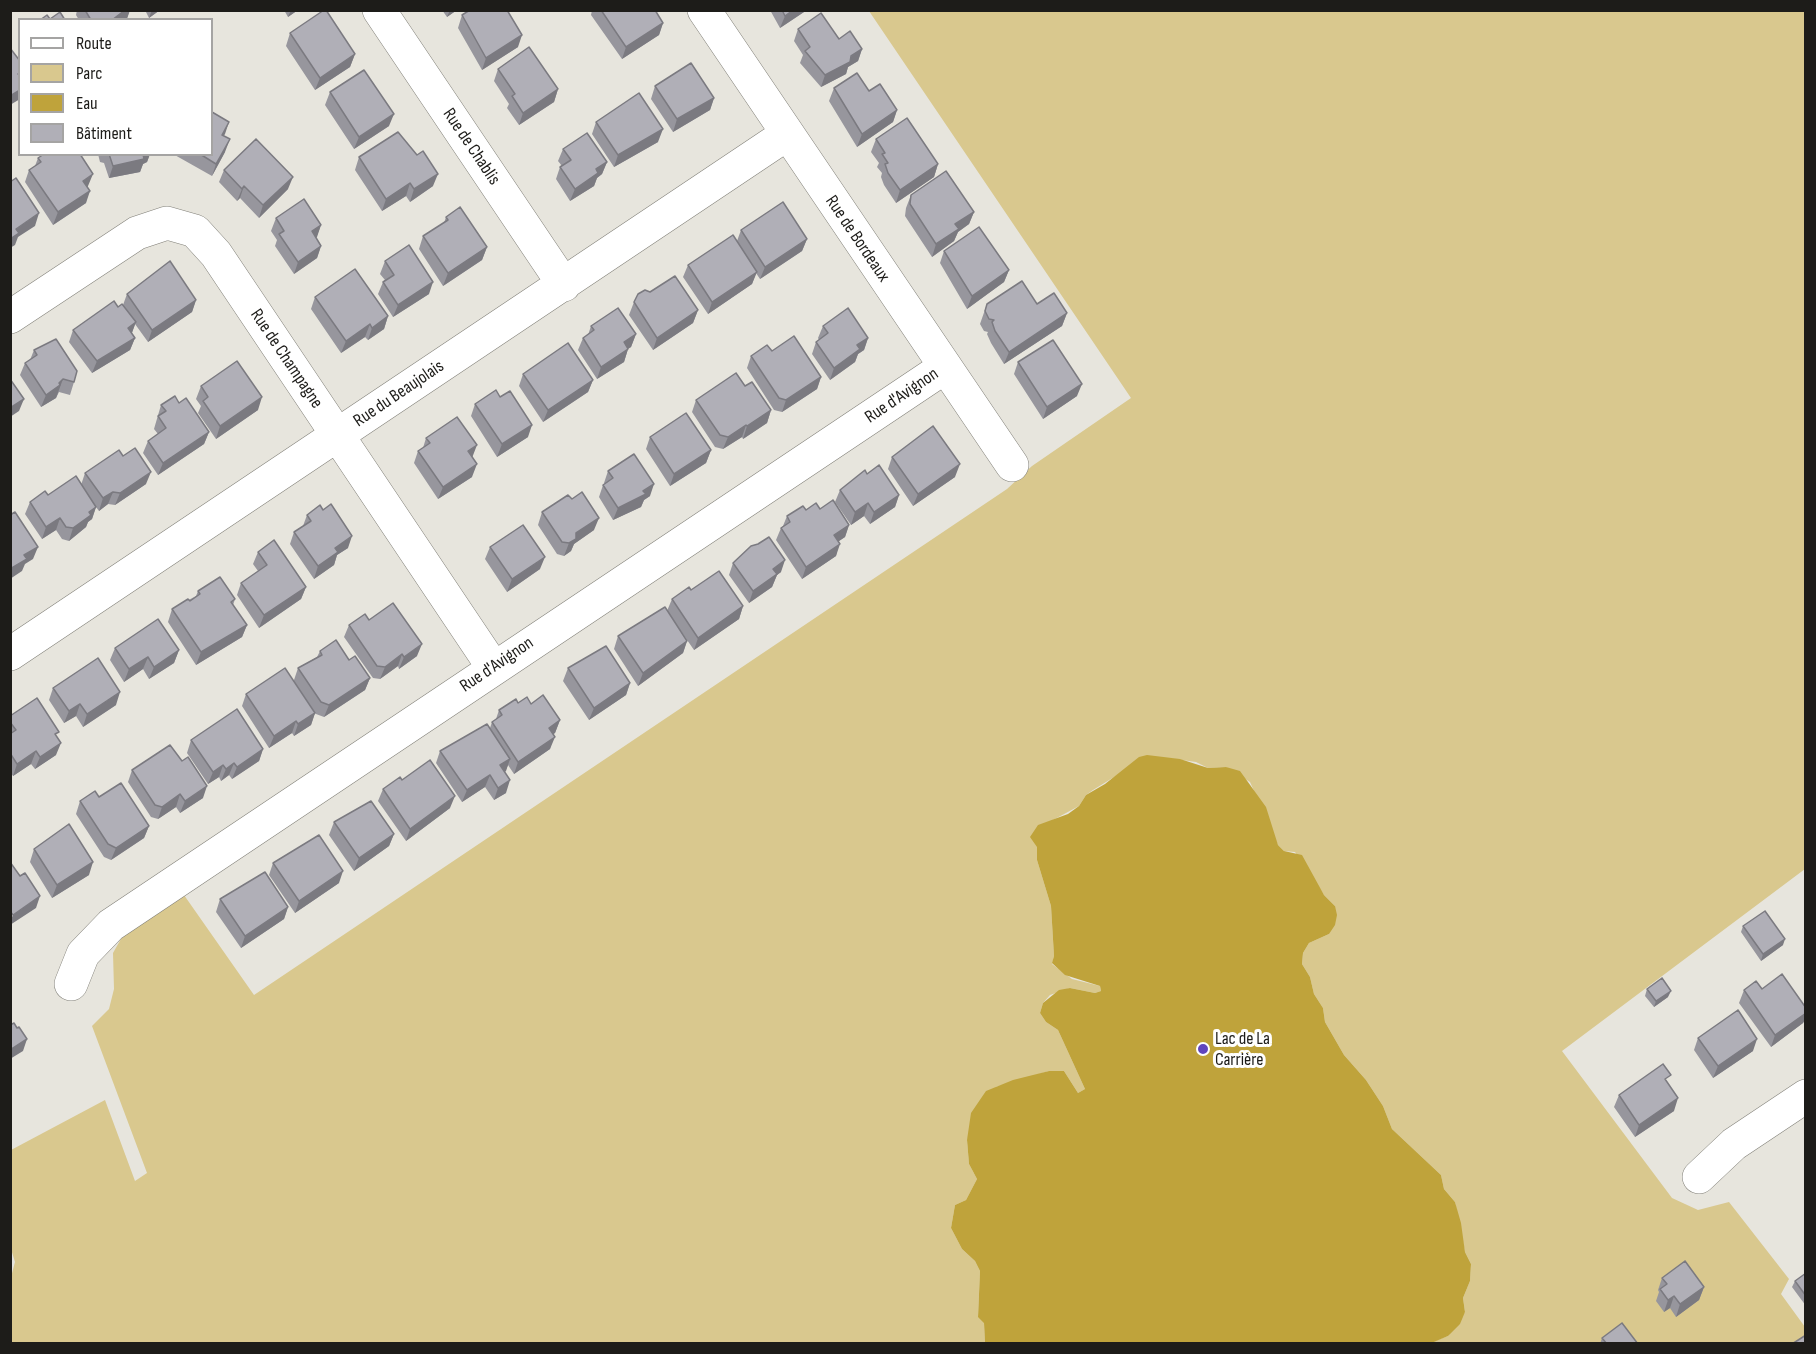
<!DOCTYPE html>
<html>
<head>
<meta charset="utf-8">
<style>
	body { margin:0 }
	#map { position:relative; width:1816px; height:1354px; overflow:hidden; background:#e7e5dd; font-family:"Sofia Sans Condensed",sans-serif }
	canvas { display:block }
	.frame { position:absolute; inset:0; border:12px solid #1d1c19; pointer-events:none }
	.legend { position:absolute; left:18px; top:18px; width:195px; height:138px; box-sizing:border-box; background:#fff; border:2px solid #a5a4a3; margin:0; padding:8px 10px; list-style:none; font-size:18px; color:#1d1c19 }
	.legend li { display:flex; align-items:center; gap:12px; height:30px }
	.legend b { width:30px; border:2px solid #a5a4a3 }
</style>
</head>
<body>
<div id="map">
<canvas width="1816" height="1354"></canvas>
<div class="frame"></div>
<ul class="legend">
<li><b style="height:8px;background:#fff"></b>Route</li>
<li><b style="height:16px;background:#d9c88e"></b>Parc</li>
<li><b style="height:16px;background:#bfa33b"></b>Eau</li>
<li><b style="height:16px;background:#b0afb7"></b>Bâtiment</li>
</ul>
</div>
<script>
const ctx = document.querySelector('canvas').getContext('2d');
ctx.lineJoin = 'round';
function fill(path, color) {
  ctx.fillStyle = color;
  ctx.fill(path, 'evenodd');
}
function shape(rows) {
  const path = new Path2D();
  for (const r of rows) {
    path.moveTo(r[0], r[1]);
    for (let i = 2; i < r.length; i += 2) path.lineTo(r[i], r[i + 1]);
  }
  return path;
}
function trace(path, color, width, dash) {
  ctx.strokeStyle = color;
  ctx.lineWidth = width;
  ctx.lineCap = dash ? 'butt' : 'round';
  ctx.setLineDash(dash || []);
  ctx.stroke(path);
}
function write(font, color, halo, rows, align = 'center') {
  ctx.font = font + ' "Sofia Sans Condensed",sans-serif';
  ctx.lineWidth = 6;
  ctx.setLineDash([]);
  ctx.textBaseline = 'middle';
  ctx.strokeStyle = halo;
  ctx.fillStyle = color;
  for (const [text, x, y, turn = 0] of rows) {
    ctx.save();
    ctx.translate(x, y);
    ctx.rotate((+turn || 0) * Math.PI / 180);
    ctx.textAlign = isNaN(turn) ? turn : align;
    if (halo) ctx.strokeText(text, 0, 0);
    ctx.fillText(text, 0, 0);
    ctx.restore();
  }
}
fill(shape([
	[869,11,1805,11,1805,869,1562,1051,1672,1198,1698,1210,1729,1202,1789,1279,1781,1294,1805,1327,1805,1343,1429,1343,1448,1336,1465,1312,1463,1298,1470,1281,1471,1264,1465,1252,1455,1202,1444,1189,1441,1175,1392,1129,1383,1106,1366,1080,1344,1055,1325,1022,1323,1008,1314,994,1310,977,1302,964,1303,953,1309,943,1329,934,1335,906,1324,895,1295,852,1284,851,1278,845,1250,782,1226,767,1208,768,1196,762,1168,758,1119,774,1093,790,1086,795,1079,806,1053,820,1037,847,1037,860,1051,906,1054,956,1052,964,1072,979,1100,986,1101,991,1095,993,1070,988,1050,995,1043,1003,1040,1013,1046,1022,1058,1030,1085,1089,1078,1093,1064,1071,1049,1071,996,1087,967,1140,969,1164,977,1179,966,1200,955,1205,951,1228,962,1249,975,1261,980,1271,978,1316,984,1322,985,1343,11,1343,11,1277,15,1262,11,1249,11,1150,105,1100,135,1181,147,1173,92,1026,109,1009,114,989,113,953,122,937,184,895,254,995,1007,489,1032,466,1131,398]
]), '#d9c88e');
fill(shape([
	[1147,755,1180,759,1208,768,1226,767,1240,771,1266,807,1278,845,1284,851,1302,855,1324,895,1335,906,1337,915,1335,925,1329,934,1309,943,1303,953,1302,964,1310,977,1314,994,1323,1008,1325,1022,1344,1055,1366,1080,1383,1106,1392,1129,1441,1175,1444,1189,1455,1202,1461,1223,1465,1252,1471,1264,1470,1281,1463,1298,1465,1312,1460,1324,1448,1336,1429,1344,985,1343,984,1323,978,1317,980,1271,975,1261,962,1249,951,1228,955,1205,966,1200,977,1179,969,1164,967,1140,971,1113,986,1091,1013,1080,1049,1071,1064,1071,1078,1093,1085,1089,1058,1030,1046,1022,1040,1013,1043,1003,1059,990,1070,988,1095,993,1101,991,1100,986,1065,975,1052,963,1054,956,1051,906,1037,860,1037,847,1030,837,1038,825,1068,814,1079,806,1086,795,1105,784,1139,757]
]), '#bfa33b');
const minor = shape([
	[379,10,564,285],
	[704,10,1012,465],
	[10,317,137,233,167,223,195,231,216,254,493,667],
	[10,654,787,134],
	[71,984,83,954,111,925,945,367],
	[1699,1177,1734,1144,1806,1096]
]);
trace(minor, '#828079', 34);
trace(minor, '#fff', 33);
fill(shape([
	[77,10,130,10,126,20,79,20,76,15],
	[145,10,160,10,149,18],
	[284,10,298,10,288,17],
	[442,10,457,10,447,17],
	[592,10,655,10,663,23,659,35,622,59,591,15],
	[770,10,807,10,780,28],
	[462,15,518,47,482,70,458,28],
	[798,29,839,39,862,49,858,61,848,67,846,74,821,87,800,63,803,55,794,41],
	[290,33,355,54,350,67,315,90,286,46],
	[498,69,558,89,554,102,519,125,507,108,509,104,494,81],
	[655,86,714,98,710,110,673,132,651,99],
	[834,88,869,91,897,110,893,122,857,147,829,101],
	[330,92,389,126,354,149,325,105],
	[596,122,658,142,614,167,592,134],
	[224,136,225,152,212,176,173,154,212,154],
	[876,139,938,164,934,177,896,203,884,185,881,177,882,173,877,167,879,163,871,152],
	[563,149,607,162,602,174,597,178,594,186,570,201,556,179,560,167,562,166,558,161],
	[98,154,150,154,147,162,143,164,140,172,109,178,104,163,100,162],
	[359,157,433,186,410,202,406,196,382,211,355,170],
	[38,158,88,186,86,203,53,225,25,182,29,170,35,166],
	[224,170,288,189,259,218,240,198,237,201,219,182],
	[911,195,974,212,969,224,958,232,954,241,932,257,905,216,906,208],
	[446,217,487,247,482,260,443,286,419,249,423,236,444,223],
	[276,218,321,225,316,238,321,246,317,258,294,274,275,246,277,240,271,231],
	[741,230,807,239,802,251,760,279,756,273,752,284,708,314,683,277,688,265,737,241],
	[944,251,1009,270,1004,282,967,309,940,263],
	[385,261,429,294,393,317,378,294,383,282,385,280,380,274],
	[127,294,196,300,192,312,148,342,135,324,132,333,135,338,130,350,92,373,69,342,73,330,123,305],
	[315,297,388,316,384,329,368,340,365,337,341,353,311,309],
	[634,302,698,310,693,323,653,350,629,315],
	[987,304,1037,304,1067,313,1062,326,1004,364,991,343,987,334,988,332,984,331,980,324],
	[591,326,636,334,631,347,628,349,624,362,597,379,578,350,583,338,588,335],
	[823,326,868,338,864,350,858,354,855,362,830,380,812,354,816,342,819,340,818,338],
	[34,350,74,382,70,395,59,392,56,398,41,407,20,375,25,363,30,360],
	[772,351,821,377,817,389,782,412,774,410,747,368,751,356],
	[1018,362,1077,396,1043,419,1014,374],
	[523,374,593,380,588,392,543,422,519,386],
	[201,386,258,410,216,439,198,413,201,406,196,399],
	[745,386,771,410,767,423,743,439,742,437,723,449,715,447,692,412,696,400],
	[179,403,209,432,204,444,158,475,143,453,148,441,158,434,154,429,161,405],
	[475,404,528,437,497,457,471,416],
	[650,437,711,450,706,463,670,486,646,449],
	[426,438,472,458,472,477,438,499,414,463,418,451,423,448],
	[123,456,146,484,115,505,108,504,99,511,96,507,92,519,88,522,86,527,69,541,62,539,56,530,42,539,25,514,30,502,81,485,85,473],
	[892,457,955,477,913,506,888,469],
	[608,471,650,496,644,500,641,507,613,520,599,497,603,485,605,484,604,483],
	[867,474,899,495,895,507,870,524,864,516,851,525,835,502,840,490],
	[820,509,849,525,845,537,839,541,836,556,802,579,776,540,781,528,783,526,787,516],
	[323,510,348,548,337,555,334,565,314,579,290,544,294,532,303,526,307,515],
	[542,512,594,530,574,544,571,551,564,556,557,554,538,525],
	[490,547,540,569,507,592,485,559],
	[258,552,306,587,301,599,259,628,237,595,241,583,258,571,253,564],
	[733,563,781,572,777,575,772,587,749,603,729,575],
	[691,590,743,606,739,619,694,650,676,624,687,641,683,653,638,686,614,649,618,636,667,611,672,599],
	[198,591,235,599,233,605,247,625,242,637,196,665,168,622,172,609,196,596],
	[369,620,417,656,399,669,398,666,380,679,373,678,344,637,349,625],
	[115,648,179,650,174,663,149,679,143,669,124,682,110,660],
	[320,651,349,660,370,678,365,690,324,717,316,714,315,713,311,725,294,736,292,733,269,748,242,706,246,694,294,680,298,668,317,657],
	[568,668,630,683,626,695,589,720,563,681],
	[53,688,116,705,83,727,76,716,64,723,49,700],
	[518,703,531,704,560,720,555,733,553,734,550,749,514,774,508,765,505,772,506,793,494,800,485,787,462,802,436,763,440,751,490,728,492,722,496,719,499,710],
	[10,716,57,737,56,755,35,769,31,764,13,776,10,772],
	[191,740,263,749,259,761,232,779,229,775,221,781,219,777,208,784,187,753],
	[132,770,203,798,180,813,176,807,158,819,151,817,128,782],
	[402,780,450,808,406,841,378,801,383,789],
	[99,797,149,826,144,838,111,860,104,857,76,814,80,801],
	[334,822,394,834,389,846,354,871,329,835],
	[34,849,89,875,52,898,30,862],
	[273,863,339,883,295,913,269,875],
	[220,899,288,907,284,919,241,948,216,912],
	[1743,926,1783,945,1761,961,1741,932],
	[1647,989,1668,997,1654,1007,1645,996],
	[1762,989,1806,1008,1806,1018,1803,1023,1771,1047,1739,1003,1744,990],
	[1698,1038,1753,1051,1713,1078,1694,1050],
	[1668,1083,1674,1111,1635,1137,1614,1107,1619,1095],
	[1806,1273,1806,1306,1792,1287,1795,1281],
	[1662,1278,1704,1287,1699,1300,1676,1317,1670,1308,1664,1312,1656,1301,1659,1292,1658,1290],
	[1602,1338,1638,1344,1600,1344]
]), '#97969d');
fill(shape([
	[125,10,130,10,127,19,112,20],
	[152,10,160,10,149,18],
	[291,10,298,10,288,17],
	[450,10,457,10,447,17],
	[793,10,807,10,780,28,785,16],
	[663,23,659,35,622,59,626,47],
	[522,35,518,47,482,70,486,58],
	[862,49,858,61,848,67,846,74,821,87,825,75],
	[355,54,350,67,315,90,320,78],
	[558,89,554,102,519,125,523,113],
	[20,90,20,99,10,105,10,96],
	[714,98,710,110,673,132,677,119],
	[897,110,893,122,857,147,862,134],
	[394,114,389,126,354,149,359,137],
	[229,122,225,134,217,147,222,135],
	[663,129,658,142,614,167,618,155],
	[230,139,225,152,212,176,216,164],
	[142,154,150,154,147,162,143,164,140,172,109,178,113,166],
	[607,162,602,174,597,178,594,186,570,201,575,189,596,169],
	[938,164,934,177,896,203,900,190],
	[93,174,88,186,79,193,83,181],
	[438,174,433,186,410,202,414,189],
	[293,177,288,189,259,218,263,205],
	[410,183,406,196,382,211,386,199],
	[244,186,240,198,237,201,242,189],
	[90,191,86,203,53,225,58,212],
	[974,212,969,224,958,232,954,241,932,257,936,244,955,224],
	[39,213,35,226,18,237,15,245,10,248,10,239,16,229],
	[321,225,317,237,307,244,312,231],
	[807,239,802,251,760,279,765,267],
	[321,246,317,258,294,274,298,262],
	[487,247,482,260,443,286,448,273],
	[1009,270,1004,282,967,309,972,296],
	[757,272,752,284,708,314,712,302],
	[433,282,429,294,393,317,398,305],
	[196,300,192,312,148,342,152,330],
	[698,310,693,323,653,350,657,338],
	[1067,313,1062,326,1004,364,1009,352],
	[388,316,384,329,368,340,372,328],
	[136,322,131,335,128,328],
	[370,324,365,337,341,353,346,341],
	[636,334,631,347,619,354,624,342],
	[135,338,130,350,92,373,97,361],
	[868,338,864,350,858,354,855,362,830,380,834,368,857,345],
	[628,349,624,362,597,379,601,367],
	[821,377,817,389,782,412,786,400],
	[63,379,56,398,41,407,46,395],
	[593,380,588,392,543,422,548,410],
	[1082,384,1077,396,1043,419,1047,407],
	[262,397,258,410,216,439,220,426],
	[24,399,19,411,10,417,10,408],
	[771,410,767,423,743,439,747,426],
	[532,425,528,437,497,457,502,444],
	[746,425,742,437,723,449,728,437],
	[209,432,204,444,158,475,163,463],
	[477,445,472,458,468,451],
	[711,450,706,463,670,486,674,474],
	[477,464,472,477,438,499,443,487],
	[960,464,955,477,913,506,918,494],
	[151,472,146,484,115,505,120,493],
	[654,484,650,496,644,500,641,507,613,520,618,508],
	[113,492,108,504,99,511,103,498],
	[899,495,895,507,870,524,874,512],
	[868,503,864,516,851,525,855,512],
	[96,507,92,519,88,522,86,527,69,541,73,528,89,512],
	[60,518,56,530,42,539,46,527],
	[599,518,594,530,574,544,571,551,564,556,569,543,576,533],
	[849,525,845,537,830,547,834,535],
	[352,536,348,548,337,555,334,565,314,579,318,566,335,548],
	[840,544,836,556,802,579,806,567],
	[38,547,33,559,25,564,22,571,10,579,10,569,24,555],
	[545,557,540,569,507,592,512,579],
	[785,560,781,572,777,575,772,587,749,603,753,591,773,569],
	[306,587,301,599,259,628,264,615],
	[743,606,739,619,694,650,698,638],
	[247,625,242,637,196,665,201,652],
	[687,641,683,653,638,686,643,673],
	[422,644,417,656,399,669,404,657],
	[179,650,174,663,149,679,154,667],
	[402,654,398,666,380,679,385,667],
	[148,657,143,669,124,682,129,669],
	[370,678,365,690,324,717,329,705],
	[630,683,626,695,589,720,594,708],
	[120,692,116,705,83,727,87,714],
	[80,704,76,716,64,723,69,711],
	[315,713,311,725,294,736,298,724],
	[560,720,555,733,544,740,549,728],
	[296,721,292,733,269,748,274,736],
	[555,737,550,749,514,774,518,762],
	[61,743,56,755,35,769,40,757],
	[263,749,259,761,232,779,237,767],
	[36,751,31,764,13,776,17,764],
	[510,759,506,771,496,778,500,765],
	[234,763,229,775,221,781,226,769],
	[223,765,219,777,208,784,213,772],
	[490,775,485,787,462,802,467,790],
	[510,780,506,793,494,800,498,788],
	[207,786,203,798,180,813,185,801],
	[180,794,176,807,158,819,162,807],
	[455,796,450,808,406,841,410,829],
	[149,826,144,838,111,860,116,848],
	[394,834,389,846,354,871,359,858],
	[93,862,89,875,52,898,57,885],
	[343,871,339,883,295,913,299,901],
	[40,896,36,908,10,925,10,921,13,915],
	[288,907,284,919,241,948,245,936],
	[1785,939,1783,945,1761,961,1763,954],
	[1671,991,1668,997,1654,1007,1656,1001],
	[1806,1013,1806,1018,1803,1023,1771,1047,1775,1035],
	[27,1039,23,1051,10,1059,10,1050],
	[1757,1039,1753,1051,1713,1078,1718,1066],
	[1678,1098,1674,1111,1635,1137,1639,1125],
	[1704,1287,1699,1300,1676,1317,1680,1304],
	[1674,1296,1670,1308,1664,1312,1668,1300]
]), '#7b7a80');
const building = shape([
	[85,10,125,10,112,20,91,20,85,10],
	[324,10,326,10,355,54,320,78,290,33,324,10],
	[470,10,507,10,522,35,486,58,462,15,470,10],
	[601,10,655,10,663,23,626,47,601,10],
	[782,10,793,10,785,16,782,10],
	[60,12,65,20,40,20,47,15,50,19,60,12],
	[821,13,839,39,850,31,862,49,851,56,850,62,825,75,805,51,810,47,798,29,821,13],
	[529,47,558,89,523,113,512,96,515,94,498,69,529,47],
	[10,48,20,61,20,72,18,74,20,76,20,90,10,96,10,48],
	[691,63,714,98,677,119,655,86,691,63],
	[364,70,394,114,359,137,330,92,364,70],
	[857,73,869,91,880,84,897,110,862,134,834,88,857,73],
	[639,93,663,129,618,155,596,122,639,93],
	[212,112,229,122,222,135,230,139,216,164,200,154,212,154,212,112],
	[907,118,938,164,900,190,888,173,885,164,888,163,882,154,885,153,876,139,907,118],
	[398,132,417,155,423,151,438,174,414,189,410,183,386,199,359,157,398,132],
	[587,133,607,162,596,169,598,173,575,189,560,167,571,160,563,149,587,133],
	[256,139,293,177,263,205,244,186,242,189,224,170,256,139],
	[44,154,80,154,93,174,83,181,90,191,58,212,29,170,41,162,38,158,44,154],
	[109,154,143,154,144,159,113,166,109,154],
	[946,171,974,212,955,224,959,229,936,244,910,204,911,195,946,171],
	[16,178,39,213,16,229,19,233,10,239,10,182,16,178],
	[304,199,321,225,312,231,321,246,298,262,279,234,284,231,276,218,304,199],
	[783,202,807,239,765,267,741,230,783,202],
	[460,207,487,247,448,273,423,236,448,220,446,217,460,207],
	[979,227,1009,270,972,296,944,251,979,227],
	[733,235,757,272,712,302,688,265,733,235],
	[409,245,433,282,398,305,383,282,394,275,385,261,409,245],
	[170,261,196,300,152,330,127,294,170,261],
	[355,269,388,316,372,328,370,324,346,341,315,297,355,269],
	[675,276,698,310,657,338,634,302,638,294,645,290,650,292,675,276],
	[1022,281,1037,304,1054,293,1067,313,1009,352,995,331,992,322,994,320,989,319,985,311,987,304,1022,281],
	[114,301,118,307,122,304,136,322,128,328,135,338,97,361,73,330,114,301],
	[618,308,636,334,624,342,628,349,601,367,583,338,594,330,591,326,618,308],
	[848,308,868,338,857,345,860,349,834,368,816,342,828,333,823,326,848,308],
	[794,336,821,377,786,400,779,398,751,356,767,345,772,351,794,336],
	[56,339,77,371,74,382,63,379,59,383,60,385,46,395,25,363,37,355,34,350,56,339],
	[1053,340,1082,384,1047,407,1018,362,1053,340],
	[568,343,593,380,548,410,523,374,568,343],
	[237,361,262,397,220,426,203,401,208,397,201,386,237,361],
	[736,373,745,386,752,382,771,410,747,426,746,425,728,437,720,435,696,400,736,373],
	[10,379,24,399,10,408,10,379],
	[496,390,500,397,510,391,532,425,502,444,475,404,496,390],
	[175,396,179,403,186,398,209,432,163,463,148,441,166,428,158,416,166,411,161,405,175,396],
	[686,413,711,450,674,474,650,437,686,413],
	[457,417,477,445,468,451,477,464,443,487,418,451,430,443,426,438,457,417],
	[933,426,960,464,918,494,892,457,933,426],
	[135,448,151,472,120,493,113,492,103,498,85,473,119,450,123,456,135,448],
	[634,454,654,484,643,491,646,494,618,508,603,485,613,478,608,471,634,454],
	[879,465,899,495,874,512,868,503,855,512,840,490,865,470,867,474,879,465],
	[76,476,96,507,89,512,91,515,73,528,66,527,60,518,46,527,30,502,45,491,48,495,76,476],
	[582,492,599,518,576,533,576,539,569,543,562,542,542,512,568,495,572,499,582,492],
	[833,500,849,525,834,535,840,544,806,567,781,528,790,522,787,516,803,506,806,510,816,503,820,509,833,500],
	[331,504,352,536,335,548,338,552,318,566,294,532,311,521,307,515,320,505,323,510,331,504],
	[15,512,38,547,24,555,27,559,10,569,10,515,15,512],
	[523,525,545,557,512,579,490,547,523,525],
	[769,537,785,560,773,569,777,574,753,591,733,563,751,546,758,544,769,537],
	[274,540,306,587,264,615,241,583,267,565,258,552,274,540],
	[719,571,743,606,698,638,672,599,689,587,691,590,719,571],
	[220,577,235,599,231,602,247,625,201,652,172,609,188,599,190,601,200,594,198,591,220,577],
	[393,603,422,644,404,657,402,654,385,667,377,666,349,625,365,614,369,620,393,603],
	[665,607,687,641,643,673,618,636,665,607],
	[158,619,179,650,154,667,148,657,129,669,115,648,158,619],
	[336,640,349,660,355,656,370,678,329,705,321,702,298,668,322,655,320,651,336,640],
	[606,646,630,683,594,708,568,668,606,646],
	[98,658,120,692,87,714,80,704,69,711,53,688,98,658],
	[285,668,315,713,298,724,296,721,274,736,246,694,285,668],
	[543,695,560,720,549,728,555,737,518,762,492,722,502,715,499,710,516,699,518,703,527,697,531,704,543,695],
	[37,698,59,732,55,734,61,743,40,757,36,751,17,764,10,753,10,734,16,730,10,722,10,716,37,698],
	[237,709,263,749,237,767,234,763,226,769,223,765,213,772,191,740,237,709],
	[487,724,510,759,500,765,510,780,498,788,490,775,467,790,440,751,487,724],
	[170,745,182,761,188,757,207,786,185,801,180,794,162,807,155,805,132,770,170,745],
	[430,760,455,796,410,829,383,789,400,777,402,780,430,760],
	[121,783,149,826,116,848,108,844,80,801,95,791,99,797,121,783],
	[371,801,394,834,359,858,334,822,371,801],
	[69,824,93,862,57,885,34,849,69,824],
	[319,835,343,871,299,901,273,863,319,835],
	[10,862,20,876,25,873,40,896,13,915,10,911,10,862],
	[265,872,288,907,245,936,220,899,265,872],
	[1765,911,1785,939,1763,954,1743,926,1765,911],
	[1782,974,1806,1008,1806,1013,1775,1035,1744,990,1756,981,1762,989,1782,974],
	[1662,978,1671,991,1656,1001,1647,989,1662,978],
	[1738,1010,1757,1039,1718,1066,1698,1038,1738,1010],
	[14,1023,17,1028,19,1027,27,1039,10,1050,10,1025,14,1023],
	[1663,1064,1671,1075,1665,1079,1678,1098,1639,1125,1619,1095,1663,1064],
	[1685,1261,1704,1287,1680,1304,1674,1296,1668,1300,1660,1289,1667,1284,1662,1278,1685,1261],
	[1806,1273,1806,1296,1795,1281,1806,1273],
	[1622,1323,1638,1344,1607,1344,1602,1338,1622,1323],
	[1806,1335,1806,1344,1792,1344,1806,1335]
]);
fill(building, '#b0afb7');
trace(building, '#7b7a80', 1.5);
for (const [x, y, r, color] of [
	[1203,1049,6,"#6045be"]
]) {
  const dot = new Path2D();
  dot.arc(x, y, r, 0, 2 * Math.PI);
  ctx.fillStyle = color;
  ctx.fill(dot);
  trace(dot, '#fff', 2);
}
write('18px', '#1d1c19', '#fff', [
	["Rue de Chablis",471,147,56],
	["Rue de Bordeaux",857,239,56],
	["Rue de Champagne",286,359,56],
	["Rue du Beaujolais",399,394,-34],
	["Rue d'Avignon",902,396,-34],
	["Rue d'Avignon",497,665,-34]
]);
write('18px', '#1d1c19', '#fff', [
	["Lac de La",1215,1039],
	["Carrière",1215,1060]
], 'left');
</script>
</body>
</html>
